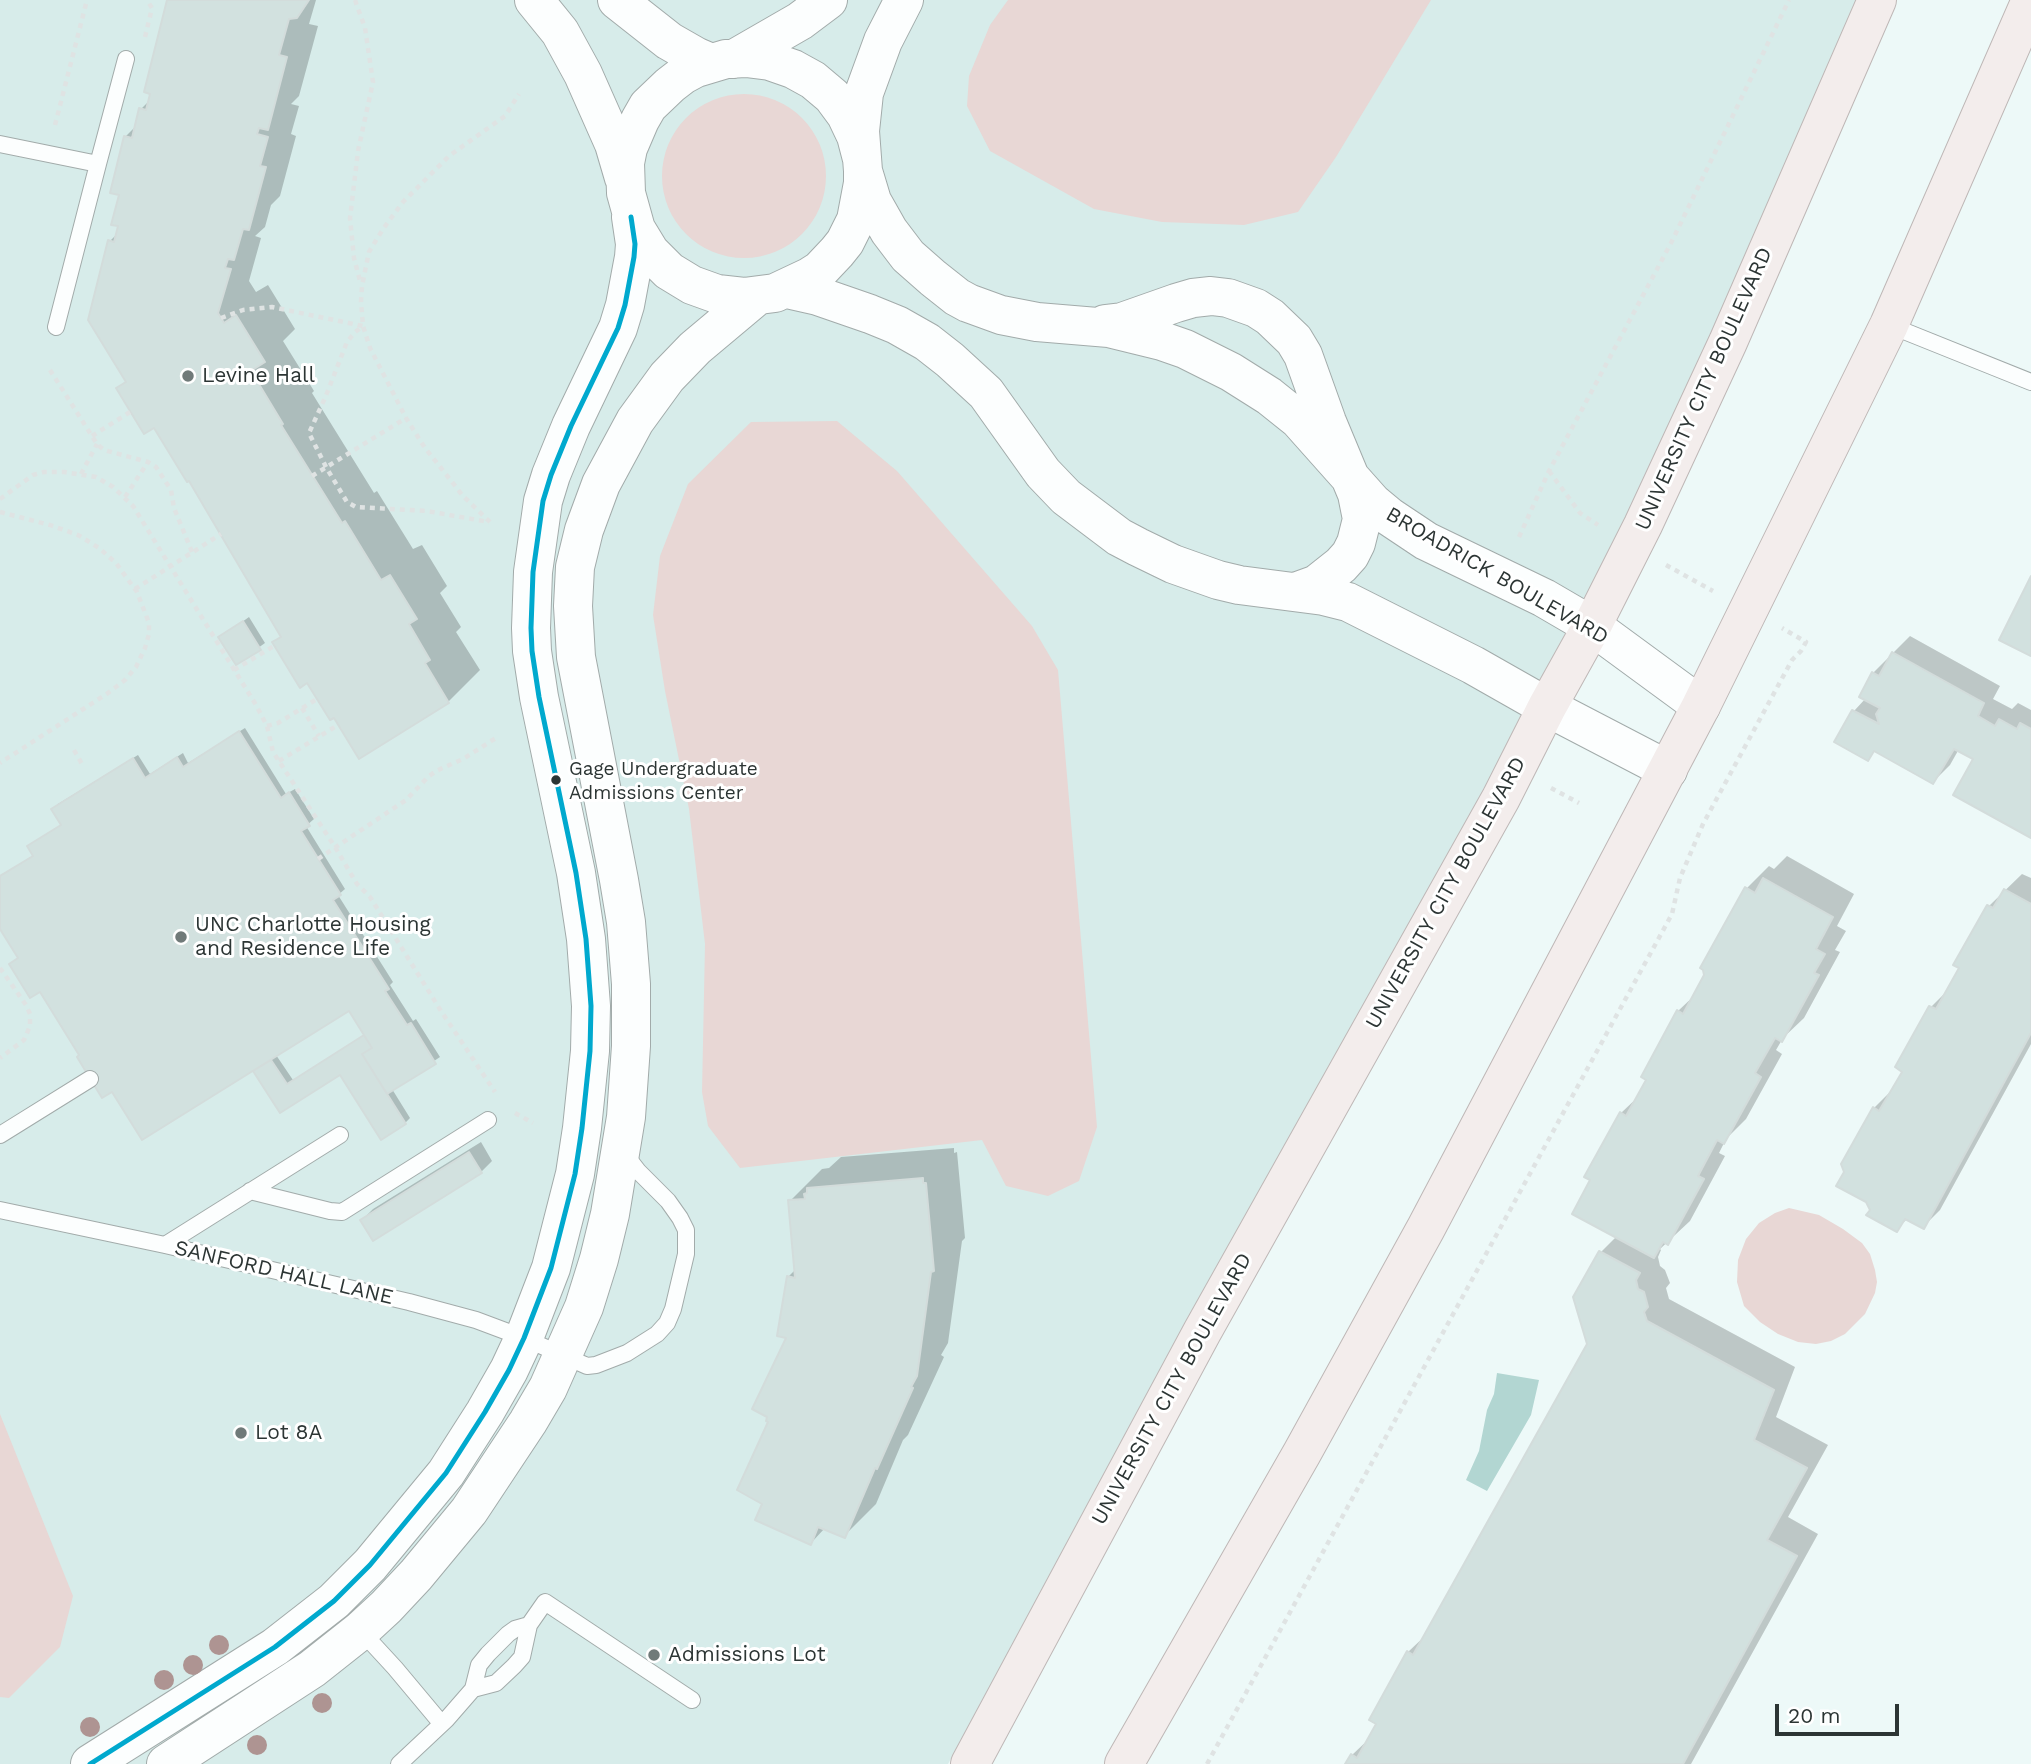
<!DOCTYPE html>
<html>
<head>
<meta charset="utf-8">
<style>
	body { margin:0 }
	#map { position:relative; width:2031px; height:1764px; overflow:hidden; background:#edf9f8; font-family:"Work Sans",sans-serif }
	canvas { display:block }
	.scale { position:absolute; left:1775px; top:1704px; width:124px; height:32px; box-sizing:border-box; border:4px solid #2c3534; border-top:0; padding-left:9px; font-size:21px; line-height:24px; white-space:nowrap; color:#2c3534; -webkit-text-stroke:5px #fff; paint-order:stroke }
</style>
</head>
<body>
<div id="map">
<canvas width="2031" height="1764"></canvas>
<div class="scale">20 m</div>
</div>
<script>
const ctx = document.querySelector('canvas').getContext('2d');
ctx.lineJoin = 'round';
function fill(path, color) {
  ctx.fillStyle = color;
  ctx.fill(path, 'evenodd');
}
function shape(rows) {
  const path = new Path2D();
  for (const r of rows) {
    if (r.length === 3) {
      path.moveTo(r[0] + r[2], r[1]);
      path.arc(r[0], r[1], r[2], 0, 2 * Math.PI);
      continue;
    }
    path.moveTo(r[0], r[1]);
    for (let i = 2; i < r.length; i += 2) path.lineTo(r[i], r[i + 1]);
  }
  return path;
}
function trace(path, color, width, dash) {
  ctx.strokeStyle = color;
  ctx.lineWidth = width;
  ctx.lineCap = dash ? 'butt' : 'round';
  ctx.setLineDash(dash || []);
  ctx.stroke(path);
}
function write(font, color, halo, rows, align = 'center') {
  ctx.font = font + ' "Work Sans",sans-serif';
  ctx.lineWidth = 6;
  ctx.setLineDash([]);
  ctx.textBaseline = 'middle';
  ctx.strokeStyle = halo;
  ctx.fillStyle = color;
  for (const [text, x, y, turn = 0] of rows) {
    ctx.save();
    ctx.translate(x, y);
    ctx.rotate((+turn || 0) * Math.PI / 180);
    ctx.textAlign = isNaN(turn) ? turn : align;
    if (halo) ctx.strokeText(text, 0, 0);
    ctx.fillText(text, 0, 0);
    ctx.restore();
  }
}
fill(shape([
	[0,0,1861,0,1649,486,1459,843,1264,1187,948,1764,0,1764]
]), '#d7ecea');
fill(shape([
	[1008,0,1431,0,1336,157,1298,212,1244,225,1162,222,1094,209,990,151,967,106,969,76,990,25],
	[744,176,82],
	[837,421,897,471,1032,626,1058,670,1097,1127,1079,1181,1048,1196,1006,1186,982,1140,740,1168,708,1126,702,1092,705,944,689,809,665,691,653,615,660,556,688,484,751,422],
	[1789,1208,1819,1215,1843,1229,1862,1243,1870,1254,1875,1270,1877,1282,1875,1293,1865,1314,1845,1334,1831,1341,1816,1344,1798,1342,1778,1334,1760,1322,1744,1306,1737,1282,1738,1260,1746,1239,1759,1223,1775,1213],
	[0,1414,73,1596,60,1647,9,1698,0,1697]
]), '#e8d7d5');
fill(shape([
	[1497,1373,1539,1380,1531,1415,1487,1491,1466,1480,1479,1451,1487,1410,1494,1394]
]), '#b2d6d2');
fill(shape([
	[168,0,316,0,309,24,318,26,299,96,291,104,299,106,291,134,296,136,280,196,271,205,265,227,255,236,261,238,249,281,256,292,268,285,295,329,283,341,314,391,312,393,374,493,377,491,413,549,422,545,447,586,440,593,461,627,456,632,480,670,448,702,360,756,334,715,308,681,274,642,282,635,190,478,154,425,118,388,127,380,110,241,118,233,125,137,137,125,141,109,150,100],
	[249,617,265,643,237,663,221,637],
	[1910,636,2000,686,1993,699,2012,709,2018,703,2031,710,2031,836,1976,758,1959,749,1950,765,1933,782,1876,750,1868,759,1837,741,1854,711,1866,698,1873,673],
	[245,728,286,794,295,789,314,819,306,826,345,889,338,895,393,982,390,985,413,1021,416,1019,440,1057,392,1089,410,1118,405,1123,341,1073,280,1110,254,1068,113,1089,81,1055,41,990,11,964,19,957,0,926,0,876,34,855,29,847,63,824,53,809,58,804,138,755,150,774,183,753,188,763],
	[350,1008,366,1034,293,1080,276,1055],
	[1787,856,1854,894,1837,926,1846,931,1835,950,1840,952,1804,1018,1783,1038,1776,1050,1782,1054,1746,1119,1726,1139,1719,1153,1725,1156,1690,1221,1660,1249,1661,1250,1658,1257,1660,1266,1665,1270,1670,1283,1666,1288,1669,1299,1795,1367,1776,1417,1828,1445,1788,1517,1818,1534,1691,1764,1347,1764,1352,1755,1371,1737,1408,1652,1427,1634,1589,1345,1575,1297,1601,1252,1617,1236,1593,1180,1621,1113,1640,1095,1678,1011,1696,994,1747,888,1769,866,1774,869],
	[2022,874,2031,878,2031,1044,1940,1210,1923,1227,1908,1218,1896,1230,1872,1210,1874,1108,1891,1091,1904,1071,1897,1067,1931,1007,1948,990,1962,968,1956,964,1989,906],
	[481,1142,492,1161,481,1172,362,1220,373,1209],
	[954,1148,954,1153,957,1152,965,1238,962,1241,948,1343,941,1355,944,1357,908,1435,903,1440,876,1504,844,1536,825,1528,811,1543,764,1503,788,1337,788,1277,796,1269,790,1201,822,1169,829,1168,841,1157]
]), '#0003');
const building = shape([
	[167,0,309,0,297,18,289,19,279,55,287,57,268,130,259,128,257,134,268,137,260,166,266,167,249,230,243,229,234,260,228,259,225,268,231,269,218,313,224,323,236,315,265,362,251,371,283,424,281,425,342,523,345,521,381,580,390,575,417,619,409,624,430,660,425,663,449,703,359,759,334,718,330,720,307,683,300,688,272,642,281,637,189,481,187,482,154,428,144,434,116,388,126,382,88,320,108,240,114,242,118,226,111,225,119,195,110,193,124,136,132,138,139,108,146,110,150,94,144,92,167,0],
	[2031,576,2031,656,1999,640,2031,576],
	[243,621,261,650,236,665,218,637,243,621],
	[1892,652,1984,703,1978,716,1995,726,1999,719,2017,729,2020,723,2031,729,2031,838,1953,795,1973,759,1954,749,1933,784,1874,751,1868,761,1834,742,1852,710,1879,724,1876,714,1880,708,1859,697,1872,672,1879,676,1892,652],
	[239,731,281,798,289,792,310,826,301,831,341,895,333,900,389,989,385,991,407,1025,411,1023,436,1064,387,1094,362,1054,372,1048,349,1011,142,1140,112,1092,102,1098,77,1057,79,1055,40,992,30,998,9,964,18,958,0,929,0,876,33,856,27,846,61,825,51,809,133,758,145,778,177,757,183,767,239,731],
	[1763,878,1833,917,1816,949,1825,954,1814,973,1819,975,1782,1042,1775,1038,1755,1073,1761,1077,1724,1144,1717,1140,1698,1176,1704,1179,1668,1245,1663,1242,1654,1258,1572,1214,1590,1180,1584,1177,1620,1112,1626,1116,1646,1080,1641,1077,1677,1010,1683,1014,1704,975,1703,970,1700,968,1745,887,1755,893,1763,878],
	[2004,889,2031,904,2031,1033,1924,1229,1905,1219,1897,1232,1866,1215,1870,1210,1866,1202,1836,1186,1844,1172,1841,1164,1873,1107,1879,1111,1902,1072,1895,1067,1929,1006,1936,1009,1959,968,1953,965,1987,905,1993,908,2004,889],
	[364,1035,372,1048,362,1054,406,1124,381,1140,340,1075,280,1113,253,1071,271,1060,287,1084,364,1035],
	[469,1152,482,1173,373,1241,360,1220,469,1152],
	[923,1178,923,1183,926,1183,934,1271,931,1272,917,1376,911,1387,913,1388,877,1469,875,1468,845,1538,818,1527,811,1545,755,1520,762,1504,737,1490,768,1422,766,1421,767,1417,752,1409,786,1338,777,1336,787,1276,795,1278,788,1200,805,1199,804,1194,807,1193,807,1188,923,1178],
	[1599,1251,1640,1273,1636,1280,1638,1289,1644,1292,1648,1307,1644,1312,1647,1321,1774,1390,1754,1440,1807,1468,1767,1540,1797,1556,1683,1764,1345,1764,1351,1754,1357,1758,1376,1724,1369,1720,1407,1651,1413,1655,1587,1344,1573,1297,1599,1251]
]);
fill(building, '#d2e1df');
trace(building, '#d3dcdb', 2);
const service = shape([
	[0,144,98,164,56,327],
	[98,164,126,59],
	[1889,325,2031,382],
	[0,1135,90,1079],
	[250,1191,330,1211,342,1212,488,1120],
	[0,1210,165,1245,409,1302,476,1320,524,1338,587,1366,596,1365,627,1353,657,1334,667,1323,673,1309,686,1254,686,1230,680,1218,668,1201,638,1171,624,1153],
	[165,1245,340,1135],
	[529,1625,545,1602,692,1700],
	[529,1625,522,1657,514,1666,496,1683,473,1689,479,1665,488,1654,508,1634,515,1629,529,1625],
	[360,1630,395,1668,441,1723],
	[399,1764,446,1720,473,1689]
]);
const tertiary = shape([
	[534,0,560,32,583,74,614,144,624,178],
	[617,0,669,41,697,57,711,63],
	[734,59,800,21,828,0],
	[862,159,856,136,846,115,832,96,813,80,793,69,770,61,746,58,726,59,696,68,683,75,670,85,648,106,640,120,628,148,625,163,626,193,636,229,650,252,669,271,692,285,717,294,744,297,775,293,809,277,820,270,837,252,845,242,856,220,863,183,863,171,860,131,864,93,883,41,904,0],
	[863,171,872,201,889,231,908,256,933,278,957,297,968,303,1001,315,1037,322,1109,328,1162,341,1185,349,1231,372,1269,396,1299,420,1372,502,1390,517,1426,541,1544,598,1592,626,1701,706],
	[787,289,818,296,870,314,897,325,927,342,950,360,986,393,1043,473,1066,497,1119,537,1138,547,1173,564,1218,580,1239,585,1324,596,1348,602,1473,665,1547,707,1668,770],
	[1105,324,1122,322,1176,303,1193,298,1211,296,1228,298,1256,308,1270,317,1294,340,1303,355,1327,422,1357,494,1362,519,1356,543,1350,555,1341,565,1317,584,1295,592],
	[90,1764,275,1647,334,1601,370,1565,446,1473,485,1412,509,1370,524,1338,551,1268,575,1174,582,1128,590,1051,591,1006,586,939,576,873,539,697,532,651,531,628,533,572,543,501,551,475,571,426,618,328,625,305,634,257,635,244,631,217],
	[166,1764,312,1669,360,1631,386,1607,416,1575,469,1511,528,1422,548,1388,584,1307,599,1259,610,1214,626,1117,631,1046,631,984,626,922,619,880,576,657,573,606,575,567,584,530,601,484,635,421,667,377,695,348,757,296]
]);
const primary = shape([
	[970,1764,1202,1332,1501,798,1547,707,1592,626,1643,525,1728,342,1877,0],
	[1124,1764,1302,1453,1426,1228,1701,706,1889,325,2031,0]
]);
trace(service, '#a2abaa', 18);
trace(tertiary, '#a2abaa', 40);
trace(primary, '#beb7b6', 40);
trace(shape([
	[355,0,365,28,373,82,358,151,350,218,354,258,360,281],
	[145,37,152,8,147,0],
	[55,125,87,0],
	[221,318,243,310,272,307,363,326,355,332,347,342,325,398,309,433,326,467,347,502,356,507,427,511,489,522],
	[50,370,97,444,104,450,148,462,156,467,171,490,174,508,192,552],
	[92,436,130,412],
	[1549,471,1580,513,1598,525],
	[81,474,97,444],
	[312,476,406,418],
	[125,497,148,462],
	[0,499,33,475,44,472,64,472,96,477,113,487,133,506,256,705,267,726,273,752,335,847,357,884,370,897,441,1011,495,1092],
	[0,512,50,525,78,535,99,548,116,563,137,592,149,623,149,634,145,648,136,667,125,680,108,693,0,763],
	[490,522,463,496,445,473,425,448,406,418,370,348,363,326,361,301,362,286,369,252,383,229,403,202,449,156,505,116,519,94],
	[1519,537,1549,471,1671,243,1789,0],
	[1666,565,1713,591],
	[135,589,221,534],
	[234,670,274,646],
	[302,708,319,736],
	[267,726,278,723,317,699],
	[74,750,82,764],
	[279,761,338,725],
	[1551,788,1579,803],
	[318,859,406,800,428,777,436,771,463,759,496,738],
	[0,968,26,1005,30,1014,30,1026,24,1040,0,1058],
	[515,1113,533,1123],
	[1207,1764,1672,914,1680,878,1703,824,1792,660,1801,651,1806,642,1782,628]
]), '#dfe3e3', 4.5, [5, 5]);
trace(service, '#fcfefe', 16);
trace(tertiary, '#fcfefe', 38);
trace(primary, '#f3edec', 38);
trace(shape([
	[90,1764,275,1647,334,1601,370,1565,446,1473,485,1412,509,1370,524,1338,551,1268,575,1174,582,1128,590,1051,591,1006,586,939,576,873,539,697,532,651,531,628,533,572,543,501,551,475,571,426,618,328,625,305,634,257,635,244,631,217]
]), '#00a9ce', 5);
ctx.fillStyle = '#ae9492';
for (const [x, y] of [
	[219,1645],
	[193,1665],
	[164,1680],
	[322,1703],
	[90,1727],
	[257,1745]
]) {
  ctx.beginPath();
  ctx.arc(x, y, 10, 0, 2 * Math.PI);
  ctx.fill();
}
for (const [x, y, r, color] of [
	[188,376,7,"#707a79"],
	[556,780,6,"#2c3534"],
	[181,937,7,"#707a79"],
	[241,1433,7,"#707a79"],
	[654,1655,7,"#707a79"]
]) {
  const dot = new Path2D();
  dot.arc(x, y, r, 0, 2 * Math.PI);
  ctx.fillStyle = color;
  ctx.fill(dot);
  trace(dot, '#fff', 2.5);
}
write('19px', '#2c3534', '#fff', [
	["Gage Undergraduate",569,769],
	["Admissions Center",569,793]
], 'left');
write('21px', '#2c3534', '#fff', [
	["Levine Hall",202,376],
	["UNC Charlotte Housing",195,925],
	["and Residence Life",195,949],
	["Lot 8A",255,1433],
	["Admissions Lot",668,1655]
], 'left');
write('21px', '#2c3534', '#fff', [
	["UNIVERSITY CITY BOULEVARD",1704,389,-66],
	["BROADRICK BOULEVARD",1497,576,30],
	["UNIVERSITY CITY BOULEVARD",1446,893,-61],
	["SANFORD HALL LANE",284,1273,13],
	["UNIVERSITY CITY BOULEVARD",1172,1389,-61]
]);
</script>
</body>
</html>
